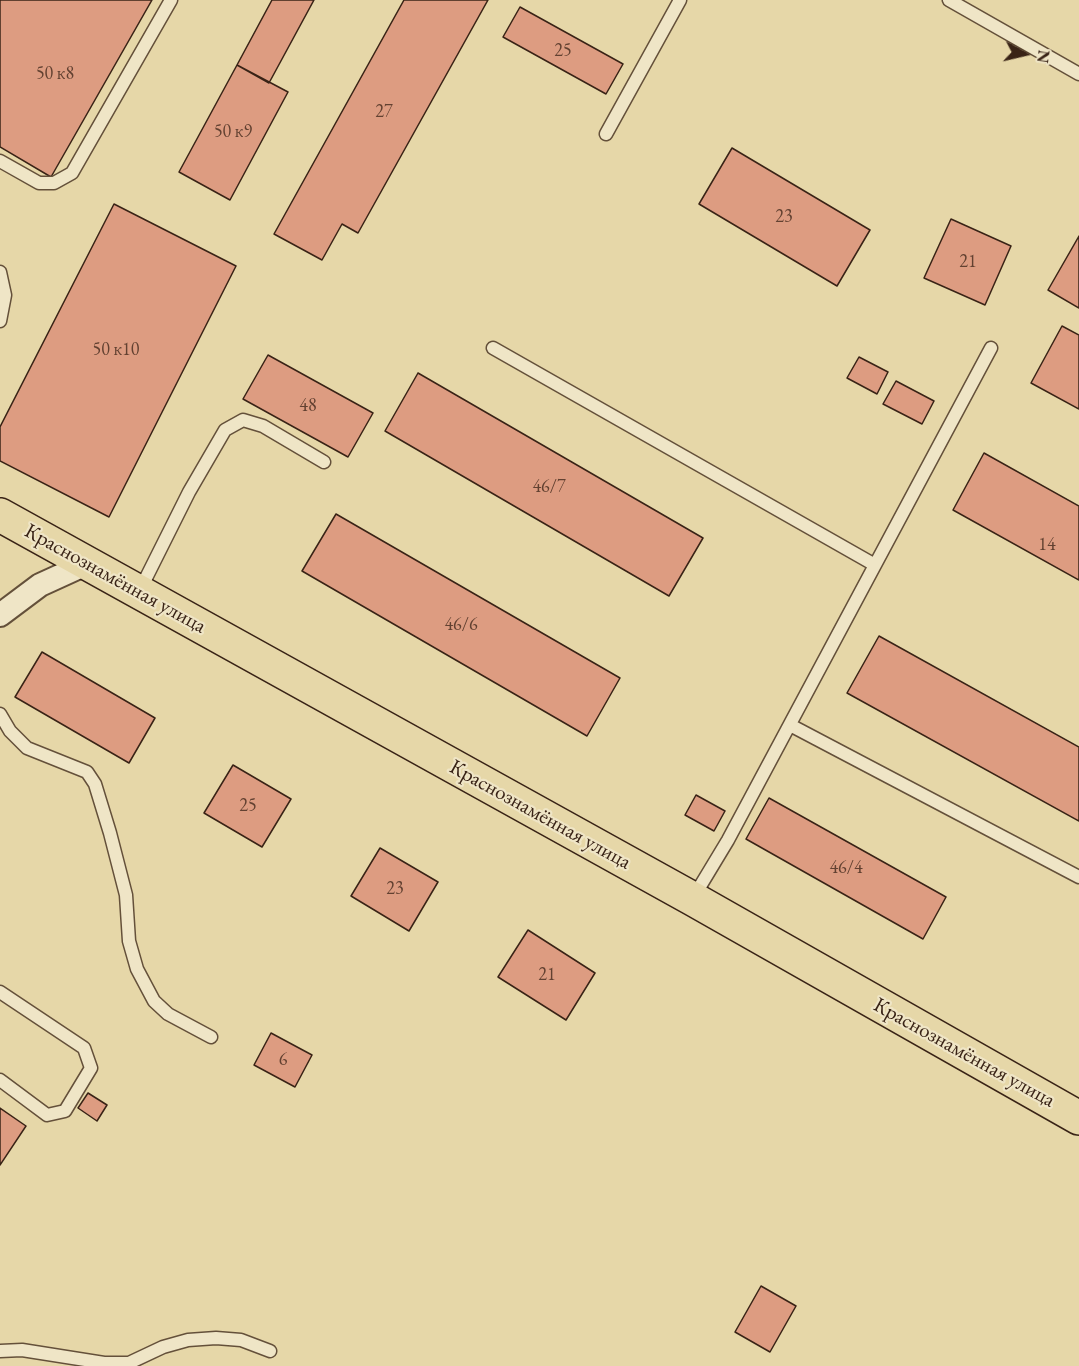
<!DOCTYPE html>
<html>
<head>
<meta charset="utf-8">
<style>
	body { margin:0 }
	#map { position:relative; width:1079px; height:1366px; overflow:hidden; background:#e6d7a8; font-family:"EB Garamond",serif }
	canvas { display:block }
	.north { position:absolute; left:995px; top:24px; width:60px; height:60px; -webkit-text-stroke:4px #efe5c6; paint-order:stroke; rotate:98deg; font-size:16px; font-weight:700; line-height:24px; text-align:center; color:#392316 }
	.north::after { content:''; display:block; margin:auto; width:21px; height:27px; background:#392316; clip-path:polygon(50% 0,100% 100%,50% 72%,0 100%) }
</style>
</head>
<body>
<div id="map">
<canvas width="1079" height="1366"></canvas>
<div class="north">N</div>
</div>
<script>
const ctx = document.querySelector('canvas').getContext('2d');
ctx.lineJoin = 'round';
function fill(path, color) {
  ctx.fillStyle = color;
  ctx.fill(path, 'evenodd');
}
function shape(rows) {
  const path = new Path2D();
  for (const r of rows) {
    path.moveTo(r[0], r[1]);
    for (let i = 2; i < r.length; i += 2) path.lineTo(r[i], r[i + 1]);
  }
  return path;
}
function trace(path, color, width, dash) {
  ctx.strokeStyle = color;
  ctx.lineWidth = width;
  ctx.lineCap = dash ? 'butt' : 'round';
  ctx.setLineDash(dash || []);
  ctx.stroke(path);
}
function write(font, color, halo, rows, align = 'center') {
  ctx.font = font + ' "EB Garamond",serif';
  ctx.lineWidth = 4.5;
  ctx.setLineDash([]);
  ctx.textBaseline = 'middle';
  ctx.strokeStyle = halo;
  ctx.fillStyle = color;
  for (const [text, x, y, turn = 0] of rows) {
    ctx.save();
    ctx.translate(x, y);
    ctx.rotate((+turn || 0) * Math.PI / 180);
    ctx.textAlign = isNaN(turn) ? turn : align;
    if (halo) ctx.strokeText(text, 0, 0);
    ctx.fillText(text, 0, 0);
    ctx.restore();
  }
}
const building = shape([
	[0,0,152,0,51,177,0,147,0,0],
	[272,0,314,0,269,83,237,65,272,0],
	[404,0,488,0,358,233,342,224,322,260,274,234,404,0],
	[520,7,623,64,606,94,503,37,520,7],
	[237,65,288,92,230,200,179,172,237,65],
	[732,148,870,230,837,286,699,204,732,148],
	[114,204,236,266,109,517,0,461,0,427,114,204],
	[951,219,1011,246,985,305,924,278,951,219],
	[1079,236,1079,308,1048,290,1079,236],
	[1062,326,1079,335,1079,409,1031,383,1062,326],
	[268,355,373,413,348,457,243,399,268,355],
	[859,357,888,372,877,394,847,378,859,357],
	[418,373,703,538,669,596,385,431,418,373],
	[896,381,934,401,922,424,883,404,896,381],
	[984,453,1079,506,1079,580,953,510,984,453],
	[336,514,620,678,587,736,302,571,336,514],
	[879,636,1079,747,1079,821,847,693,879,636],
	[42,652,155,718,129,763,15,697,42,652],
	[233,765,291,799,262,847,204,813,233,765],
	[696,795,725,811,714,831,685,815,696,795],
	[769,798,946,897,923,939,746,839,769,798],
	[380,848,438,882,409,931,351,896,380,848],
	[528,930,595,973,566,1020,498,977,528,930],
	[271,1033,312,1055,295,1087,254,1065,271,1033],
	[88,1093,107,1105,97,1121,78,1108,88,1093],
	[0,1108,26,1126,0,1165,0,1108],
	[761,1286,796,1306,770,1352,735,1332,761,1286]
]);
fill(building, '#dd9c81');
trace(building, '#392316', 1.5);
const lane = shape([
	[949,0,1079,74],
	[606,134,680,0],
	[0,161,39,183,54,183,72,173,171,0],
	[0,272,5,295,0,321],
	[493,348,875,565],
	[139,592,189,492,225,430,243,420,263,426,324,462],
	[0,714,10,731,27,748,87,772,95,784,110,833,126,895,129,941,137,969,154,1001,168,1014,211,1037],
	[790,725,1079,877],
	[693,898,728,840,991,348],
	[0,992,84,1048,91,1068,65,1111,47,1115,0,1080],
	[0,1351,22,1350,104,1363,129,1363,163,1347,188,1340,216,1338,241,1340,270,1351]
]);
const street = shape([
	[0,615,40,585,86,564]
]);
const primary = shape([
	[0,515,693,899,1079,1118]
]);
trace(lane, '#64503a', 15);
trace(street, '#64503a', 26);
trace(primary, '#392316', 36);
trace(lane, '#efe5c6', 12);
trace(street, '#efe5c6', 22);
trace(primary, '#e6d7a8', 33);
write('18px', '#624131', null, [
	["25",563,51],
	["50 к8",55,74],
	["27",384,112],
	["50 к9",233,132],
	["23",784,217],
	["21",968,262],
	["50 к10",116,350],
	["48",308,406],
	["46/7",549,487],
	["14",1047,545],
	["46/6",461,625],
	["25",248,806],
	["46/4",846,868],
	["23",395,889],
	["21",547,975],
	["6",283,1060]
]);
write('21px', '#392316', '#efe5c6', [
	["Краснознамённая улица",115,579,29],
	["Краснознамённая улица",540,815,29],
	["Краснознамённая улица",964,1053,29]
]);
</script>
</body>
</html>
